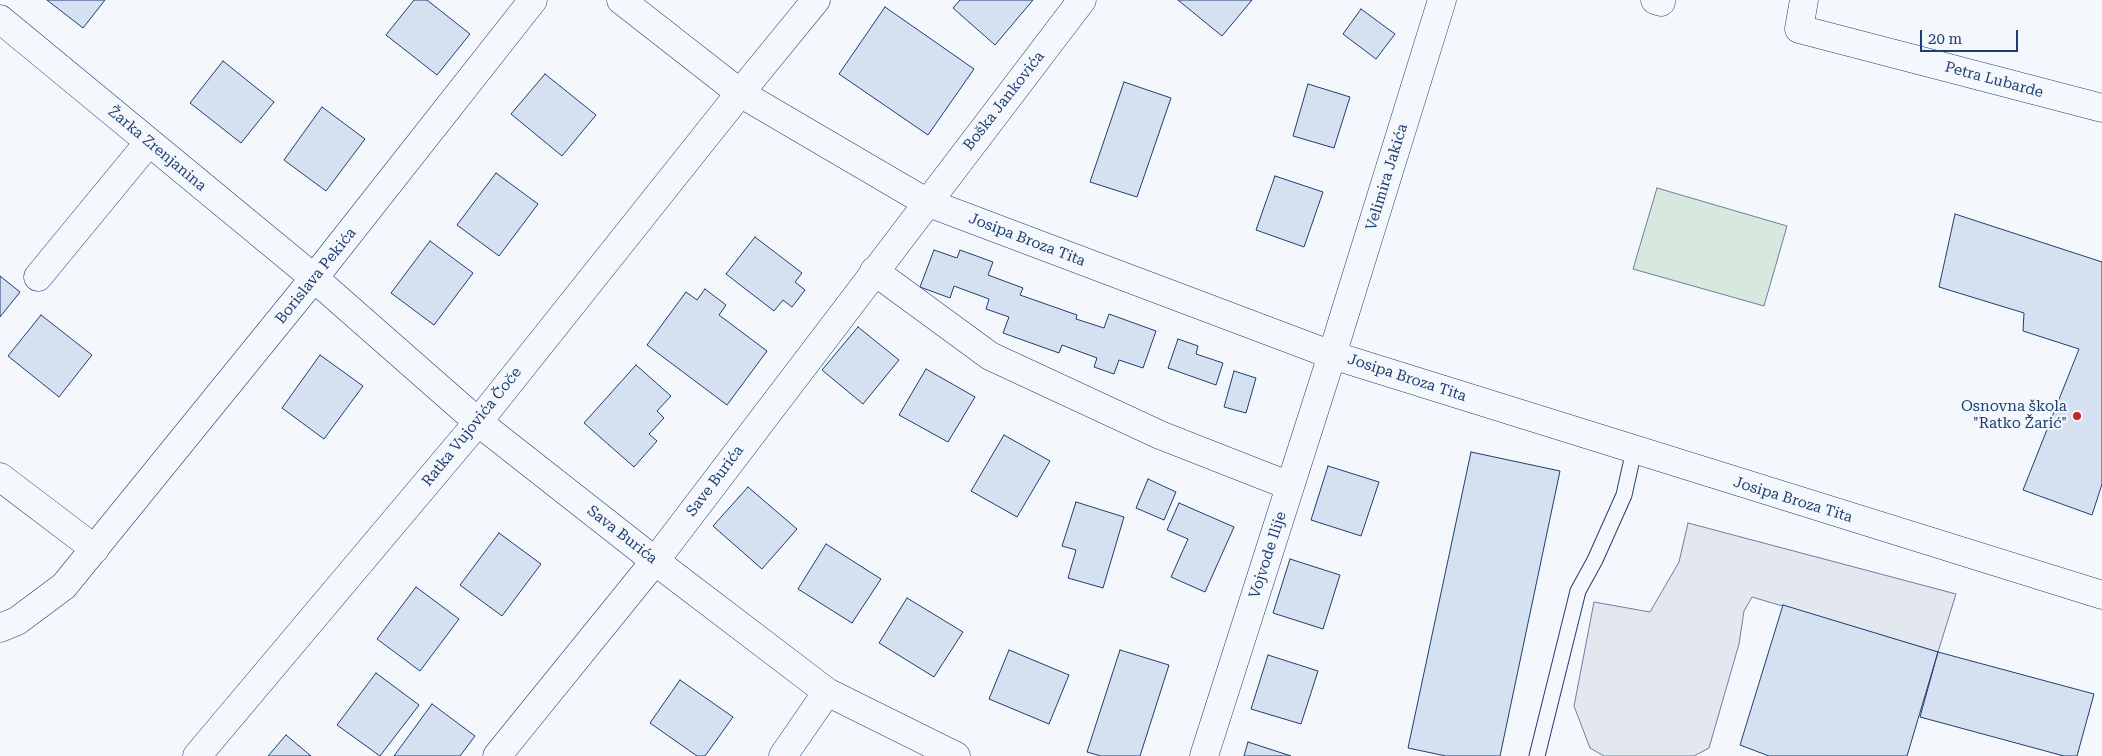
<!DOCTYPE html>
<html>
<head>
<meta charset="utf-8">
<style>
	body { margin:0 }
	#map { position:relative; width:2102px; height:756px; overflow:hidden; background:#f4f7fb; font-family:"Roboto Serif",serif }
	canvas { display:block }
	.scale { position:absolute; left:1920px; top:30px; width:98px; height:22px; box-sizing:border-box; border:2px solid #1d3f73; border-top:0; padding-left:6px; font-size:15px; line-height:18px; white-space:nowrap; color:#1d3f73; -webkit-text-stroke:4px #f4f7fb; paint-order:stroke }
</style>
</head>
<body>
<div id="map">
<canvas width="2102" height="756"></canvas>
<div class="scale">20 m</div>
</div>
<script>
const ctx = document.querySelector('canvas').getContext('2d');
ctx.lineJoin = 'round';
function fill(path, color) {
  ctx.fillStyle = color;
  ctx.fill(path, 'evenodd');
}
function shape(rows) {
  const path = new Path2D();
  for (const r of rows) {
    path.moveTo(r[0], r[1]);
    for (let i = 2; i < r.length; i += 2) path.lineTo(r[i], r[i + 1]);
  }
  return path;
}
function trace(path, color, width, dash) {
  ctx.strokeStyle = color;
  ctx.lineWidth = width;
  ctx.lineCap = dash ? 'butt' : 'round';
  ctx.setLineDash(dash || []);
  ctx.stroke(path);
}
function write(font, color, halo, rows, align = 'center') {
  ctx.font = font + ' "Roboto Serif",serif';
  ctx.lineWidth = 4;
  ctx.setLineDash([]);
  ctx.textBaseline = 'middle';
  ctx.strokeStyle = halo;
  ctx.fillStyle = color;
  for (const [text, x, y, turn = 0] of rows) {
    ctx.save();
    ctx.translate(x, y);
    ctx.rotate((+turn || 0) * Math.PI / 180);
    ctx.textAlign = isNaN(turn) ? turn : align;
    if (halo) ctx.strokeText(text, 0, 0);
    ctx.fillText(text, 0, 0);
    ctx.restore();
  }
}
const green = shape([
	[1657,188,1787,226,1764,306,1633,269,1657,188]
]);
fill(green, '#d7e8df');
trace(green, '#687fa3', 1);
const parking = shape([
	[1688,523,1956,594,1938,652,1752,597,1744,611,1739,644,1709,748,1694,756,1604,756,1590,748,1574,706,1594,602,1650,612,1679,562,1688,523]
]);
fill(parking, '#e3e8f0');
trace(parking, '#687fa3', 1);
const building = shape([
	[47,0,105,0,83,28,47,0],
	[414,0,427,0,470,34,437,75,386,35,414,0],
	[960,0,1033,0,995,45,953,8,960,0],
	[1178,0,1252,0,1222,36,1178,0],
	[885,7,974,69,928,135,839,74,885,7],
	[1361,9,1395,34,1376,59,1343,34,1361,9],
	[223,61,274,102,241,143,190,103,223,61],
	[545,74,596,115,562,156,511,114,545,74],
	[1124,82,1171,98,1137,197,1090,182,1124,82],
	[1308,84,1350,97,1334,148,1293,136,1308,84],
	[322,107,365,139,326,191,284,160,322,107],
	[496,173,538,204,499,256,457,225,496,173],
	[1275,176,1323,192,1304,247,1256,230,1275,176],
	[1955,214,2102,262,2102,484,2092,515,2023,490,2079,349,2023,331,2024,313,1939,287,1955,214],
	[755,237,802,273,795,282,805,290,792,307,783,300,774,311,726,274,755,237],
	[430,241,473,273,434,325,391,293,430,241],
	[934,250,957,258,960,250,993,262,988,275,1023,288,1020,295,1077,315,1076,319,1104,328,1109,314,1156,331,1143,368,1119,360,1114,374,1094,367,1097,358,1062,345,1059,353,1003,333,1009,317,986,309,989,299,954,286,950,298,920,287,934,250],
	[0,276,20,292,0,317,0,276],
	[705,289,726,305,719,315,767,351,727,405,647,345,686,292,697,300,705,289],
	[41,315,92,355,59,397,8,356,41,315],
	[858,327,899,360,863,404,822,370,858,327],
	[1178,339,1198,346,1196,354,1223,363,1216,385,1168,368,1178,339],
	[320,355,363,386,324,439,282,408,320,355],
	[636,365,671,396,657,411,664,418,649,434,657,441,634,467,584,423,636,365],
	[926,369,975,397,948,442,899,415,926,369],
	[1234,371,1256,378,1246,413,1224,407,1234,371],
	[1004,435,1050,461,1017,517,971,491,1004,435],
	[1471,452,1560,471,1500,756,1446,756,1408,748,1471,452],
	[1328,466,1379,482,1361,536,1311,520,1328,466],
	[1148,479,1176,492,1164,520,1136,508,1148,479],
	[748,487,797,529,762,569,713,526,748,487],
	[1076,502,1124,517,1103,588,1068,578,1076,550,1062,546,1076,502],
	[1179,503,1234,527,1205,592,1171,577,1188,539,1167,530,1179,503],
	[499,533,541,564,502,616,460,585,499,533],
	[826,544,881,579,852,623,798,589,826,544],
	[1290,559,1340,575,1323,629,1273,613,1290,559],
	[416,587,459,619,420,671,377,639,416,587],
	[907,598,963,632,934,677,879,643,907,598],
	[1783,605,1938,652,1907,756,1769,756,1740,745,1783,605],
	[1009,650,1069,675,1049,724,989,699,1009,650],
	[1120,650,1169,665,1140,756,1101,756,1087,752,1120,650],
	[1938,652,2094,694,2077,756,2064,756,1920,717,1938,652],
	[1268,655,1318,671,1301,724,1251,709,1268,655],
	[376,673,419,705,380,756,337,725,376,673],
	[680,680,733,717,705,756,697,756,650,723,680,680],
	[432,704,475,736,460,756,394,756,432,704],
	[286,735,311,756,268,756,286,735],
	[1248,742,1291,756,1244,756,1248,742]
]);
fill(building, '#d5e0f0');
trace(building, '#1d3f73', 1);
const lane = shape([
	[1537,756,1578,591,1595,560,1624,495,1634,450]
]);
const street = shape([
	[1655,0,1661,2],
	[1804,0,1799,29,2102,108],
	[0,19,314,278,478,422,655,561,827,692,956,756],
	[874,271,990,356,1160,435,1290,486],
	[38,277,149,142],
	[0,477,95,549],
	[0,628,17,621,64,586,314,278,533,0],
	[197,756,478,422,740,93,816,0],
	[497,756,655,561,1082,0],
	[783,756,827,692],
	[1204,756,1332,355,1442,0]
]);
const secondary = shape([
	[621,0,740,93,926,202,1332,355,2102,595]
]);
trace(lane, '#1d3f73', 17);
trace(street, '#1d3f73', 29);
trace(secondary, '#1d3f73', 29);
trace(lane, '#f4f7fb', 15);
trace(street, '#f4f7fb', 28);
trace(secondary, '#f4f7fb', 28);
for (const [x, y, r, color] of [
	[2077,416,5,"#c62828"]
]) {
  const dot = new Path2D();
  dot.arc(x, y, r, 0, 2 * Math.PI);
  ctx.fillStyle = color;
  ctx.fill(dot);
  trace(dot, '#f4f7fb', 2);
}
write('15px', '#1d3f73', '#f4f7fb', [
	["Petra Lubarde",1994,80,15],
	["Boška Jankovića",1004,101,-52],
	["Žarka Zrenjanina",157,149,40],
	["Velimira Jakića",1387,177,-73],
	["Josipa Broza Tita",1027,240,21],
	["Borislava Pekića",316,276,-51],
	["Josipa Broza Tita",1407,378,18],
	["Ratka Vujovića Čoče",472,427,-51],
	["Save Burića",715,481,-53],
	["Josipa Broza Tita",1793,500,17],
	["Sava Burića",622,535,38],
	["Vojvode Ilije",1268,555,-72]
]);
write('15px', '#1d3f73', '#f4f7fb', [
	["Osnovna škola",2067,407],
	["\"Ratko Žarić\"",2067,424]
], 'right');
</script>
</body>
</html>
